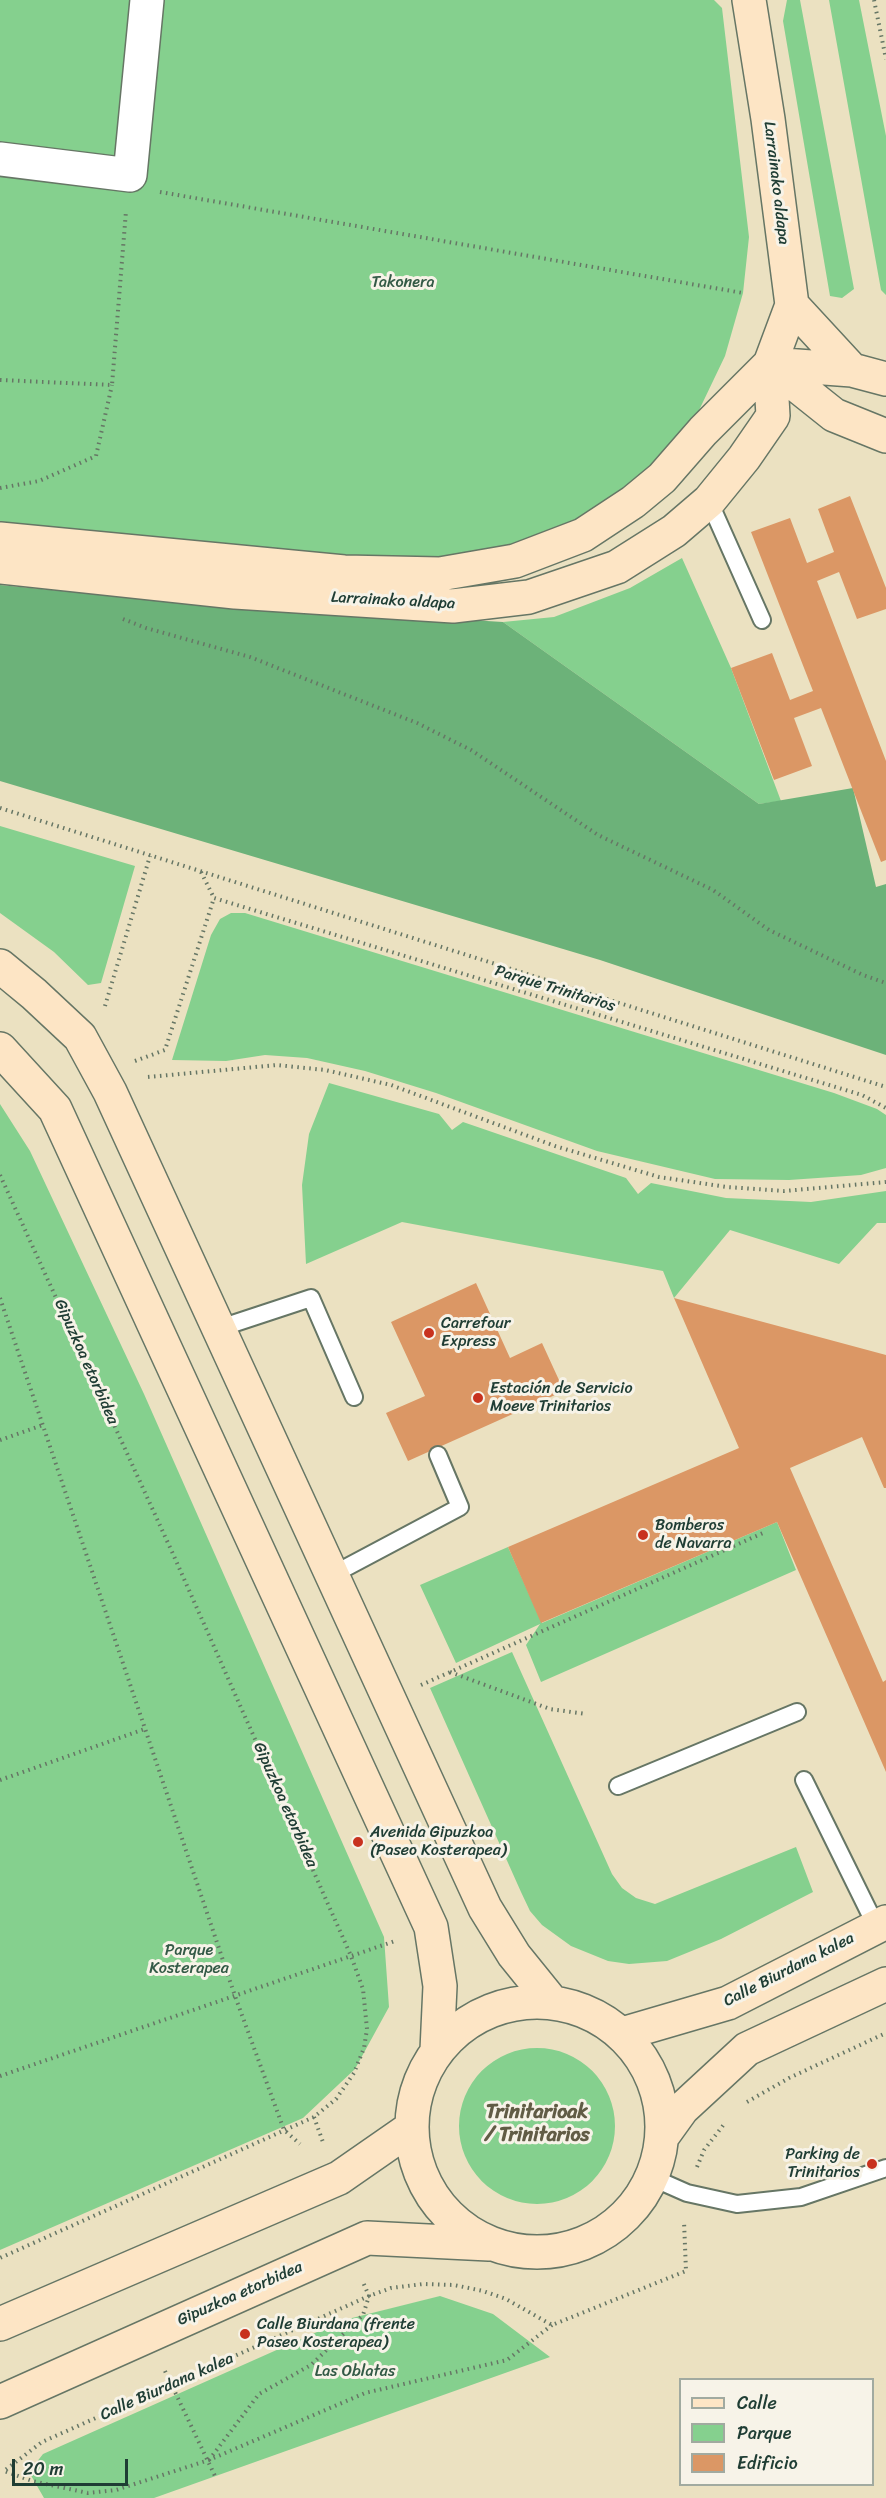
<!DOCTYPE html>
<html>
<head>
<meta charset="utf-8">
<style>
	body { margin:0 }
	#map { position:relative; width:886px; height:2498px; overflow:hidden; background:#ebe1c1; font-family:Sriracha,sans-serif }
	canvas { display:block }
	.legend { position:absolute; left:679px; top:2378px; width:195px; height:108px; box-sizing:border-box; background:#f7f3e8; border:2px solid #a1aaa0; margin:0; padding:8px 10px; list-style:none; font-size:18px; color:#1f3d34 }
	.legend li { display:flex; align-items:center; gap:12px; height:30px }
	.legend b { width:30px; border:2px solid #a1aaa0 }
	.scale { position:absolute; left:12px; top:2459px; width:116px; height:27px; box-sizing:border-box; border:3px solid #1f3d34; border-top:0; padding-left:8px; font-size:18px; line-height:21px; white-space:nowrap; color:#1f3d34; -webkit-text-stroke:4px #f7f3e8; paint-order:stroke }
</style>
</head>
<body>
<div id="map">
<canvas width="886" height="2498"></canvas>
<ul class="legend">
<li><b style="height:8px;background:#fde5c5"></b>Calle</li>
<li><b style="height:16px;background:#85d08e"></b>Parque</li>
<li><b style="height:16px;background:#db9765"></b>Edificio</li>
</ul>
<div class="scale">20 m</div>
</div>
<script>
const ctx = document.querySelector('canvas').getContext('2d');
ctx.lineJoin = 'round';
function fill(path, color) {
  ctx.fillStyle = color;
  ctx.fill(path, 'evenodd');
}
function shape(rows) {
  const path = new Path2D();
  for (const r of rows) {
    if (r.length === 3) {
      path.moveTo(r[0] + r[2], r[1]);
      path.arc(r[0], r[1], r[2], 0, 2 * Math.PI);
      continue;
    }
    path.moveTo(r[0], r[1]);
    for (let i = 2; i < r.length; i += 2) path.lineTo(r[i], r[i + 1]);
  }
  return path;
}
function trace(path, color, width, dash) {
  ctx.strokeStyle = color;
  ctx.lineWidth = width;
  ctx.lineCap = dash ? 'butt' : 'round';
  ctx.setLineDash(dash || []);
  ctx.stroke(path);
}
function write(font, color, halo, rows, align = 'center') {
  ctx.font = font + ' Sriracha,sans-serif';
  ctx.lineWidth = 6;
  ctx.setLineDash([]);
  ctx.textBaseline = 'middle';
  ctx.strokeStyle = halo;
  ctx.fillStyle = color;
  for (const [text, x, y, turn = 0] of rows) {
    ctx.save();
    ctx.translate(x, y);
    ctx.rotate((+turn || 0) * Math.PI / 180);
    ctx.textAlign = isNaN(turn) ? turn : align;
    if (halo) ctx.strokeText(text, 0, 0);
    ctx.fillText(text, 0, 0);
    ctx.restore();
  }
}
fill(shape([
	[0,0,714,0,722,8,749,237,743,293,725,356,691,427,608,518,519,552,411,567,0,525],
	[787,0,800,0,854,289,842,298,830,296,783,21],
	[829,0,859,0,886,136,886,295,881,290],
	[682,558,731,668,781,801,759,804,503,622,554,617,630,588],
	[0,826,135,866,101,983,88,985,54,952,0,913],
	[231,913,245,913,834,1093,877,1109,886,1115,886,1168,861,1175,789,1180,715,1179,597,1151,436,1093,365,1071,307,1058,265,1055,226,1061,172,1060,211,935,220,919],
	[329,1083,439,1114,452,1130,463,1122,626,1178,638,1194,651,1183,726,1198,811,1202,886,1191,886,1223,877,1223,839,1264,730,1230,674,1298,663,1271,402,1222,306,1264,302,1185,309,1134],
	[0,1104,30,1151,144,1394,384,1937,389,2007,355,2069,303,2118,0,2250],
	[777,1522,796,1570,541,1682,526,1645,540,1624,456,1663,420,1585,508,1547,542,1623],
	[512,1652,612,1874,622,1888,636,1898,655,1904,796,1847,813,1892,721,1939,667,1961,629,1964,608,1961,571,1946,542,1925,530,1911,521,1892,430,1688],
	[537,2126,78],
	[440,2296,493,2314,550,2357,154,2498,44,2498,29,2472,43,2454,344,2320]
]), '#85d08e');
fill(shape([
	[0,585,177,602,503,622,759,804,853,788,876,887,886,884,886,1055,600,960,0,781]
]), '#6cb279');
fill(shape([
	[850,496,886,588,886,609,857,619,839,572,817,581,886,761,886,860,881,862,821,708,794,718,812,766,774,780,731,668,772,653,790,700,813,691,751,532,790,518,807,563,834,552,818,509],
	[476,1283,510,1358,542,1343,564,1391,408,1461,386,1413,425,1396,391,1322],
	[674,1298,886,1355,886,1488,884,1488,862,1437,790,1468,883,1682,886,1680,886,1772,777,1522,541,1623,508,1547,739,1448]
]), '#db9765');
const lane = shape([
	[709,501,762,620],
	[220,1328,311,1298,354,1397],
	[332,1575,460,1507,438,1455],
	[804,1780,876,1926],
	[618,1786,797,1712],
	[653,2178,687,2193,737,2204,801,2197,886,2168]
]);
const street = shape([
	[0,159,130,175,147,0]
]);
const secondary = shape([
	[792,305,852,370],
	[770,364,834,415,886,436],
	[770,364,852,370,886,379],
	[0,539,344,572,440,574,515,561,583,535,633,502,662,478,703,431,770,364],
	[0,567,235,592,453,606,529,597,617,567,674,531,709,501,744,458,773,416,770,364,792,305,768,119,749,0],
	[0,966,34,994,80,1037,110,1092,485,1908,514,1955,552,2002],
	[0,1049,55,1109,431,1927,440,1986,437,2050],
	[537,2127,125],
	[622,2034,728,2003,886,1922],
	[664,2134,682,2109,747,2049,886,1984],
	[0,2324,339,2178,411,2128],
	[0,2402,367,2238,489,2244]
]);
trace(lane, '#667665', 20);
trace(street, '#667665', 36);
trace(secondary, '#667665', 36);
trace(shape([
	[874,0,886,59],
	[160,192,743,293],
	[0,380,112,385,126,211],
	[0,488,39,481,96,456,112,385],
	[123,619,146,628,250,657,417,723,471,750,598,835,713,890,769,930,863,975,886,983],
	[0,808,886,1087],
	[201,872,214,898],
	[105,1006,150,856],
	[135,1061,165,1050,214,898,862,1095,886,1108],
	[148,1077,277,1065,325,1070,391,1085,555,1146,659,1177,727,1187,784,1191,886,1182],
	[0,1175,173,1554,351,1956,363,1989,367,2029,364,2048,354,2073,336,2099,314,2117,0,2258],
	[0,1298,235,1996,284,2130,300,2144],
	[0,1440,43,1425],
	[450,1672,550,1709,586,1714],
	[421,1685,763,1533],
	[0,1780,145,1729],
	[0,2076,395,1941],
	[747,2102,789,2078,886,2033],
	[314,2117,324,2145],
	[697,2167,704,2150,725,2123],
	[552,2325,507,2360,365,2393,209,2460,116,2490,88,2493,32,2481,4,2471,42,2442,369,2296,391,2288,423,2284,454,2285,483,2291,506,2299,552,2325,686,2271,684,2221],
	[165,2371,215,2476],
	[209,2460,259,2394,311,2365,363,2315,369,2296,363,2282]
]), '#667665', 4, [1.5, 4.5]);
trace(lane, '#fff', 16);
trace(street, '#fff', 33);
trace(secondary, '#fde5c5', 33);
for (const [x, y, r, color] of [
	[429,1333,6,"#c8321e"],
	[478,1398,6,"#c8321e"],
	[643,1535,6,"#c8321e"],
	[358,1842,6,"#c8321e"],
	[872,2164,6,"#c8321e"],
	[245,2334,6,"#c8321e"]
]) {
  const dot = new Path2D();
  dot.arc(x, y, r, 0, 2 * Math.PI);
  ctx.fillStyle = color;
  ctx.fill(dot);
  trace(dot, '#f7f3e8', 2);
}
write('16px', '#1f3d34', '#f7f3e8', [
	["Larrainako aldapa",776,183,83],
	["Larrainako aldapa",393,601,3],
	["Parque Trinitarios",555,989,17],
	["Gipuzkoa etorbidea",86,1362,66],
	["Gipuzkoa etorbidea",285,1805,66],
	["Calle Biurdana kalea",789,1970,-27],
	["Gipuzkoa etorbidea",240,2294,-24],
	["Calle Biurdana kalea",167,2387,-24]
]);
write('16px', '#335a46', '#f7f3e8', [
	["Takonera",403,283],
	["Parque",189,1951],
	["Kosterapea",189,1969],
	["Las Oblatas",355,2372]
]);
write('16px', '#1f3d34', '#f7f3e8', [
	["Carrefour",441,1324],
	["Express",441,1342],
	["Estación de Servicio",490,1389],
	["Moeve Trinitarios",490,1407],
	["Bomberos",655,1526],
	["de Navarra",655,1544],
	["Avenida Gipuzkoa",370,1833],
	["(Paseo Kosterapea)",370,1851],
	["Parking de",860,2155,"right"],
	["Trinitarios",860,2173,"right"],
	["Calle Biurdana (frente",257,2325],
	["Paseo Kosterapea)",257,2343]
], 'left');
write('bold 20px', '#615c45', '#f7f3e8', [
	["Trinitarioak",537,2113],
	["/ Trinitarios",537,2136]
]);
</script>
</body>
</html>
